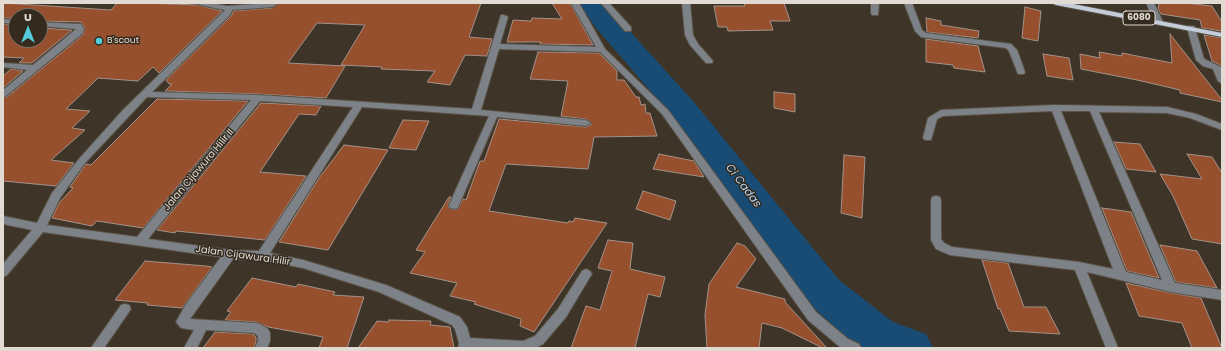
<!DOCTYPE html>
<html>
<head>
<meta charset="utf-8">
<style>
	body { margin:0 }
	#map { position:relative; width:1225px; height:351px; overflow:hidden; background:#3e3528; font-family:Poppins,sans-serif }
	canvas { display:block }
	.frame { position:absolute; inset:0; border:4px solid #e1dbd3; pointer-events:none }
	.north { position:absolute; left:8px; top:8px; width:40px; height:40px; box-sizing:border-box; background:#342a1e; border:1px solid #797166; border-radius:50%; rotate:0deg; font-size:11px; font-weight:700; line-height:16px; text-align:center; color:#e1dbd3 }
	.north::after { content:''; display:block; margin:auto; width:14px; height:18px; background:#52cbda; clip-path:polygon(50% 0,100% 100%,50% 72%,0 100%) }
</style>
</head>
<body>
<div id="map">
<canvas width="1225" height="351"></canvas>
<div class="frame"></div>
<div class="north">U</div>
</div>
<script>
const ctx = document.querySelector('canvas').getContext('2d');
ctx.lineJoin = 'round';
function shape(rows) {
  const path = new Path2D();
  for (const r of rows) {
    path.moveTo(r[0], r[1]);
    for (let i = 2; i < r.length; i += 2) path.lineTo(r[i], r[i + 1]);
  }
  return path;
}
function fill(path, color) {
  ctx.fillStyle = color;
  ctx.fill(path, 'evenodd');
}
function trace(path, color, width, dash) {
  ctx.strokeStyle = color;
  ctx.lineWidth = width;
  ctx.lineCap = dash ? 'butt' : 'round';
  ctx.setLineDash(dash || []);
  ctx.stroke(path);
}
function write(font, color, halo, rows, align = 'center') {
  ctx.font = font + ' Poppins,sans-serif';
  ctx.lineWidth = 3;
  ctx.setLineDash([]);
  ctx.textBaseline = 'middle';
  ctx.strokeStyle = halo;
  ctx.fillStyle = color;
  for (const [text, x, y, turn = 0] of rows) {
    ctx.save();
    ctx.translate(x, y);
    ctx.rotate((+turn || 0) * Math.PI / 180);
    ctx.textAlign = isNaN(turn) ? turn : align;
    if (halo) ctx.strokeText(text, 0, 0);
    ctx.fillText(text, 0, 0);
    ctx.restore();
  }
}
fill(shape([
	[579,3,606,3,616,16,693,101,839,280,893,322,926,334,933,348,859,348,809,304,671,115,596,28,579,3]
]), '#194c74');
const building = shape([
	[3,3,111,10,117,3,144,3,197,5,222,11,159,73,153,67,138,81,98,78,66,109,90,111,72,128,85,130,51,160,74,163,56,186,3,181,3,98,7,97,83,35,85,28,81,22,40,21,40,16,16,16,16,18,3,18,3,3],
	[277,3,481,3,469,37,492,39,487,56,465,55,450,85,427,82,435,71,381,69,382,67,341,65,365,25,317,23,288,63,345,66,326,98,258,94,165,91,172,84,169,84,166,80,232,15,233,11,272,8,277,5,277,3],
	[552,3,570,3,593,45,540,44,541,42,507,42,513,20,531,21,532,18,562,19,552,3],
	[744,3,784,3,790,21,770,21,773,30,728,31,727,27,718,27,714,6,745,6,744,3],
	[1159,3,1185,3,1212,6,1222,22,1222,31,1202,28,1200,20,1161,14,1158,9,1159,3],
	[1025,7,1041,11,1038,41,1022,38,1025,7],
	[926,18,941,21,941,25,979,31,978,38,927,32,926,18],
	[3,24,16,25,16,40,40,40,40,28,72,30,32,63,19,63,24,58,3,57,3,24],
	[1170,34,1222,100,1222,102,1180,93,1180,90,1137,80,1081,69,1080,54,1100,58,1099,52,1122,56,1122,53,1172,63,1170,34],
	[1204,35,1222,38,1222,66,1212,61,1204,35],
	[926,39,978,46,985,72,954,68,953,65,926,62,926,39],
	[538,52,599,53,617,71,617,80,624,80,636,97,639,97,641,105,645,104,646,113,650,113,657,136,594,137,588,169,506,164,489,211,568,223,569,221,573,222,575,218,607,223,534,332,520,326,521,319,474,304,476,302,450,296,457,283,410,273,425,252,416,250,449,197,451,197,448,204,449,208,454,210,458,209,463,199,466,200,480,161,484,161,499,119,586,127,592,124,586,119,561,116,568,81,530,79,538,52],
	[1043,54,1069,58,1073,80,1047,76,1043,54],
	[11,69,23,71,3,88,3,76,11,69],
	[774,92,795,94,795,112,774,108,774,92],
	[157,99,248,101,143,228,97,221,92,226,52,218,59,203,73,188,70,187,86,164,91,165,157,99],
	[261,103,321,106,316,115,299,114,260,172,306,176,265,240,176,231,175,233,157,230,261,103],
	[403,120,429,121,416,150,389,148,403,120],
	[1114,142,1140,144,1156,172,1126,169,1114,142],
	[344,145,388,150,328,250,279,242,319,178,344,145],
	[659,154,694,161,704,177,653,169,659,154],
	[1187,154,1212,157,1222,173,1222,244,1192,239,1173,196,1160,174,1202,179,1187,154],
	[844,155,865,157,862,218,841,213,844,155],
	[643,191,676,201,670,220,636,209,643,191],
	[1102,208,1131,212,1159,278,1127,271,1102,208],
	[608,240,633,243,630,269,665,277,660,297,648,294,635,348,571,348,586,306,600,310,612,271,598,268,608,240],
	[737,243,745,246,756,259,736,287,785,299,785,302,827,348,823,348,782,328,762,323,759,348,707,348,705,315,709,284,737,243],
	[1160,245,1197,251,1217,288,1176,282,1160,245],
	[982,260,1008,263,1024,307,1046,307,1060,334,1009,331,1000,309,998,309,982,260],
	[145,261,206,266,212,267,182,308,147,305,148,303,115,300,145,261],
	[252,278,296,287,298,284,335,292,333,295,364,297,347,348,319,348,323,337,268,327,256,322,225,320,231,312,227,311,252,278],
	[1126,283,1171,293,1201,298,1222,348,1192,348,1182,323,1139,316,1126,283],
	[389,320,431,321,430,325,450,327,454,348,358,348,377,321,389,322,389,320],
	[215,332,253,334,256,337,256,341,254,348,203,348,215,332]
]);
fill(building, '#97502e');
trace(building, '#a49189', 1);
const minor = shape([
	[196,3,212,3,227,6,269,3,275,3,276,5,272,7,232,10,231,14,152,92,258,95,472,109,501,15,504,15,508,17,500,44,596,47,571,3,579,3,605,49,668,110,816,312,848,339,859,344,861,348,840,347,808,320,662,114,600,52,499,49,481,110,586,120,591,123,586,126,497,117,459,205,458,208,454,209,450,208,449,205,489,116,362,107,270,253,303,260,386,285,460,317,467,327,470,338,523,341,535,336,558,309,582,271,586,269,590,271,592,274,590,277,566,317,543,344,535,348,458,348,459,343,455,329,452,325,379,292,303,268,262,260,233,259,190,319,256,323,260,324,268,329,270,333,270,341,267,348,255,348,258,341,258,336,254,333,206,330,197,348,184,348,194,330,181,328,176,322,186,304,221,257,43,232,7,275,3,277,3,264,32,230,3,224,3,216,37,223,52,193,79,159,123,110,225,10,200,5,196,3],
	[147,97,251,100,137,237,47,225,60,198,85,163,147,97],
	[260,101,353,107,259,251,230,250,148,239,260,101],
	[601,3,609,3,631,27,631,31,625,31,601,3],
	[682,3,690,3,693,35,698,44,713,61,712,63,706,63,690,45,685,35,682,3],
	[871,3,879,3,878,15,872,15,871,13,871,3],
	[904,3,912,3,922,30,926,33,1011,44,1017,50,1025,72,1024,74,1018,74,1009,51,1006,48,921,37,915,31,904,3],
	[1146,3,1154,3,1163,22,1162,24,1156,24,1146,3],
	[3,19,16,20,16,24,3,23,3,19],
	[40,22,78,24,81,24,84,29,82,34,6,96,3,97,3,90,27,70,3,67,3,63,33,65,76,29,40,26,40,22],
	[1188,26,1194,26,1195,28,1204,59,1221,67,1222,84,1218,81,1213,69,1203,66,1196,60,1187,28,1188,26],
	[1055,105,1167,107,1196,114,1222,124,1222,130,1190,118,1167,113,1099,112,1175,283,1222,290,1222,300,1171,292,1087,272,1118,348,1106,348,1075,270,950,255,936,249,931,240,931,200,932,197,936,196,940,197,941,200,941,239,944,243,952,247,1079,262,1113,269,1052,111,943,116,937,119,931,140,925,140,923,138,928,118,941,110,1055,105],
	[1061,111,1090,111,1162,280,1126,272,1061,111],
	[125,304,129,305,131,309,104,348,91,348,121,305,125,304]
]);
const major = shape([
	[1052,3,1068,3,1222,33,1222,37,1056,5,1052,3]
]);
trace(minor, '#5b5347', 2);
trace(major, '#5b5347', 2);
fill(minor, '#7d8289');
fill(major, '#c4cedb');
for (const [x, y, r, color] of [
	[99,41,4,"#52cbda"]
]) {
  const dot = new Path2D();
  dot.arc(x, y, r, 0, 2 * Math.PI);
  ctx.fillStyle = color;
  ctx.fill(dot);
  trace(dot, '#342a1e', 1.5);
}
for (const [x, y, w] of [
	[1139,18,32]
]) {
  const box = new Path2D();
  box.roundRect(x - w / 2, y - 7, w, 14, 3);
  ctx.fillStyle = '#342a1e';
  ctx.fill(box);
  trace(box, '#e1dbd3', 1);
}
write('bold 9px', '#e1dbd3', null, [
	["6080",1139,18]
]);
write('9px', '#e1dbd3', '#342a1e', [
	["B'scout",107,41]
], 'left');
write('10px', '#e1dbd3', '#342a1e', [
	["Jalan Cijawura Hilir II",199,170,-50],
	["Jalan Cijawura Hilir",243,256,8]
]);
write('italic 11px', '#b6d7f5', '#342a1e', [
	["Ci Cadas",743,186,53]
]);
</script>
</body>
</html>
